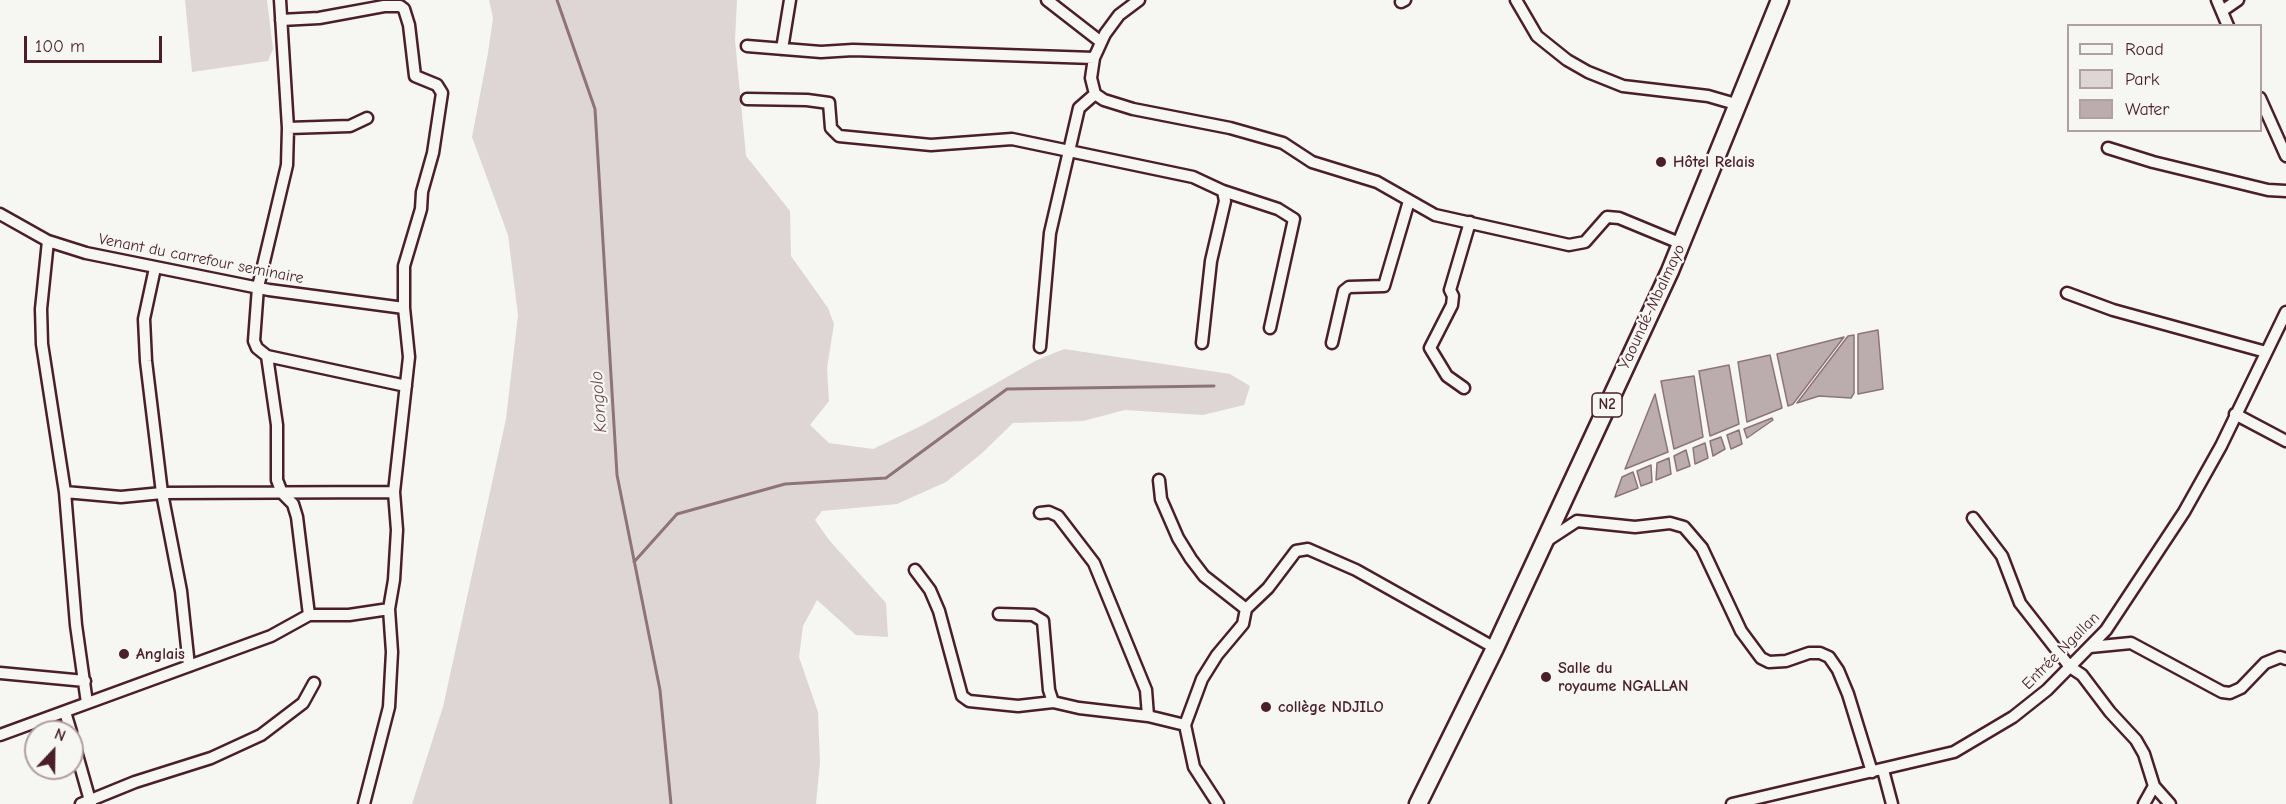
<!DOCTYPE html>
<html>
<head>
<meta charset="utf-8">
<style>
	body { margin:0 }
	#map { position:relative; width:2286px; height:804px; overflow:hidden; background:#f6f6f2; font-family:"Comic Neue",sans-serif }
	canvas { display:block }
	.legend { position:absolute; left:2067px; top:24px; width:195px; height:108px; box-sizing:border-box; background:#f6f6f2; border:2px solid #b1a0a2; margin:0; padding:8px 10px; list-style:none; font-size:18px; color:#4a1f2b }
	.legend li { display:flex; align-items:center; gap:12px; height:30px }
	.legend b { width:30px; border:2px solid #b1a0a2 }
	.north { position:absolute; left:24px; top:720px; width:60px; height:60px; box-sizing:border-box; background:#f6f6f2; border:2px solid #b1a0a2; border-radius:50%; rotate:22deg; font-size:16px; font-weight:700; line-height:24px; text-align:center; color:#4a1f2b }
	.north::after { content:''; display:block; margin:auto; width:21px; height:27px; background:#4a1f2b; clip-path:polygon(50% 0,100% 100%,50% 72%,0 100%) }
	.scale { position:absolute; left:24px; top:36px; width:138px; height:27px; box-sizing:border-box; border:3px solid #4a1f2b; border-top:0; padding-left:8px; font-size:18px; line-height:21px; white-space:nowrap; color:#4a1f2b; -webkit-text-stroke:4px #f6f6f2; paint-order:stroke }
</style>
</head>
<body>
<div id="map">
<canvas width="2286" height="804"></canvas>
<ul class="legend">
<li><b style="height:8px;background:#f6f6f2"></b>Road</li>
<li><b style="height:16px;background:#ddd6d5"></b>Park</li>
<li><b style="height:16px;background:#bbadae"></b>Water</li>
</ul>
<div class="north">N</div>
<div class="scale">100 m</div>
</div>
<script>
const ctx = document.querySelector('canvas').getContext('2d');
ctx.lineJoin = 'round';
function fill(path, color) {
  ctx.fillStyle = color;
  ctx.fill(path, 'evenodd');
}
function shape(rows) {
  const path = new Path2D();
  for (const r of rows) {
    path.moveTo(r[0], r[1]);
    for (let i = 2; i < r.length; i += 2) path.lineTo(r[i], r[i + 1]);
  }
  return path;
}
function trace(path, color, width, dash) {
  ctx.strokeStyle = color;
  ctx.lineWidth = width;
  ctx.lineCap = dash ? 'butt' : 'round';
  ctx.setLineDash(dash || []);
  ctx.stroke(path);
}
function write(font, color, halo, rows, align = 'center') {
  ctx.font = font + ' "Comic Neue",sans-serif';
  ctx.lineWidth = 4.5;
  ctx.setLineDash([]);
  ctx.textBaseline = 'middle';
  ctx.strokeStyle = halo;
  ctx.fillStyle = color;
  for (const [text, x, y, turn = 0] of rows) {
    ctx.save();
    ctx.translate(x, y);
    ctx.rotate((+turn || 0) * Math.PI / 180);
    ctx.textAlign = isNaN(turn) ? turn : align;
    if (halo) ctx.strokeText(text, 0, 0);
    ctx.fillText(text, 0, 0);
    ctx.restore();
  }
}
fill(shape([
	[185,0,267,0,273,49,268,61,192,72],
	[489,0,737,0,735,40,746,156,790,211,791,256,828,308,834,324,827,368,829,401,810,425,829,443,873,449,923,425,1035,361,1064,349,1230,374,1250,386,1244,405,1203,415,1125,410,1083,421,1013,423,981,454,946,482,897,504,822,511,815,520,829,540,886,603,888,637,856,635,817,600,803,626,799,657,818,712,820,762,816,804,412,804,443,707,506,419,518,315,508,235,472,137,488,53,493,18]
]), '#ddd6d5');
const water = shape([
	[1878,330,1883,389,1858,394,1858,334,1878,330],
	[1854,335,1854,393,1851,398,1819,396,1797,403,1848,336,1854,335],
	[1844,337,1793,404,1788,406,1777,354,1844,337],
	[1770,355,1782,408,1747,422,1738,362,1770,355],
	[1729,365,1739,424,1710,436,1699,371,1729,365],
	[1694,376,1703,437,1674,449,1661,381,1694,376],
	[1655,394,1668,452,1625,469,1655,394],
	[1772,418,1773,420,1747,438,1744,429,1772,418],
	[1739,430,1742,444,1731,449,1727,435,1739,430],
	[1721,437,1725,449,1713,456,1710,441,1721,437],
	[1705,443,1708,458,1695,464,1693,448,1705,443],
	[1686,450,1690,466,1677,471,1674,456,1686,450],
	[1669,458,1671,474,1656,480,1657,463,1669,458],
	[1651,465,1652,482,1641,486,1637,471,1651,465],
	[1633,472,1638,488,1615,497,1622,477,1633,472]
]);
fill(water, '#bbadae');
trace(water, '#8e747a', 1.5);
trace(shape([
	[557,0,595,109,617,475,660,690,671,804],
	[634,562,677,514,785,484,886,478,1007,389,1214,386]
]), '#8e747a', 3);
const minor = shape([
	[280,0,288,128,287,165,258,287,254,341,257,348,267,356,277,425,277,480,282,493,293,504,297,517,309,615],
	[1047,0,1101,42],
	[1139,0,1119,15,1105,34,1094,58,1091,78,1095,94,1104,100,1133,109,1230,128,1283,143,1312,162,1377,182,1435,215,1569,245,1585,242,1607,217,1619,218,1682,244],
	[1516,0,1537,36,1567,60,1588,72,1623,86,1708,96,1739,105],
	[2217,0,2228,26],
	[1401,2,1405,0],
	[2222,11,2238,0],
	[281,20,319,18,384,6,400,6,404,9,409,25,415,76,437,85,442,93,433,153,422,192,421,209,404,266,404,308,409,357,394,492,397,530,394,580,389,609,392,652,389,707,364,804],
	[747,46,821,52,853,50,1094,58],
	[782,49,790,0],
	[2260,98,2286,156],
	[747,99,807,100,829,103,831,128,839,136,931,145,1012,139,1193,177,1223,191,1225,201,1211,261,1202,343],
	[288,128,350,126,367,118],
	[2108,148,2153,162,2268,190,2286,191],
	[1223,191,1278,209,1294,219,1270,328],
	[0,214,48,241,86,253,269,290,404,308],
	[48,241,41,309,42,344,65,492,76,625,87,703],
	[155,268,144,319,146,361,162,493,181,591,189,666],
	[2067,293,2113,310,2266,352],
	[1332,343,1344,291,1349,287,1384,286,1409,201],
	[1040,347,1050,233,1079,108,1095,94],
	[267,356,406,386],
	[1464,388,1447,376,1430,348,1452,305,1453,296,1450,290,1470,222],
	[2235,414,2286,441],
	[1159,480,1161,499,1178,538,1191,559,1204,576,1246,609],
	[65,492,121,497,162,493,394,492],
	[1040,513,1049,512,1058,516,1094,563,1146,690,1148,716],
	[1973,518,2002,556,2020,603,2070,667,2082,675,2110,712,2136,740,2144,754,2154,786,2144,804],
	[1548,540,1577,521,1635,527,1670,523,1684,527,1702,548,1741,631,1761,658,1769,662,1786,661,1809,653,1820,653,1829,657,1838,670,1848,694,1872,772],
	[915,570,930,590,939,611,962,696,969,701,1018,706,1053,702,1079,708,1148,716,1185,725],
	[999,614,1033,615,1043,621,1049,690,1053,702],
	[2090,647,2131,643,2222,692,2230,693,2241,688,2265,663,2280,657,2286,659],
	[0,673,85,681],
	[65,712,71,732],
	[0,735,271,636,309,615,349,615,389,609],
	[72,737,91,804],
	[1883,770,1892,804],
	[2154,786,2170,804],
	[81,804,135,782,211,758,261,735,303,703,314,683],
	[1218,804,1194,767,1185,725,1202,679,1217,655,1243,624,1246,609,1268,588,1296,551,1308,549,1356,570,1495,648],
	[1732,804,1954,752,2013,717,2047,690,2106,630,2184,512,2221,446,2286,312]
]);
const trunk = shape([
	[1418,804,1495,648,1670,271,1780,0]
]);
trace(minor, '#4a1f2b', 15);
trace(trunk, '#4a1f2b', 21);
trace(minor, '#f6f6f2', 10);
trace(trunk, '#f6f6f2', 16);
for (const [x, y, r, color] of [
	[1661,162,6,"#4a1f2b"],
	[124,654,6,"#4a1f2b"],
	[1546,677,6,"#4a1f2b"],
	[1266,707,6,"#4a1f2b"]
]) {
  const dot = new Path2D();
  dot.arc(x, y, r, 0, 2 * Math.PI);
  ctx.fillStyle = color;
  ctx.fill(dot);
  trace(dot, '#f6f6f2', 2);
}
for (const [x, y, w] of [
	[1607,405,30]
]) {
  const box = new Path2D();
  box.roundRect(x - w / 2, y - 12, w, 24, 4.5);
  ctx.fillStyle = '#f6f6f2';
  ctx.fill(box);
  trace(box, '#4a1f2b', 1.5);
}
write('bold 15px', '#4a1f2b', null, [
	["N2",1607,405]
]);
write('bold 16px', '#4a1f2b', '#f6f6f2', [
	["Hôtel Relais",1673,162],
	["Anglais",136,654],
	["Salle du",1558,668],
	["royaume NGALLAN",1558,686],
	["collège NDJILO",1278,707]
], 'left');
write('16px', '#4a1f2b', '#f6f6f2', [
	["Venant du carrefour seminaire",201,259,11],
	["Yaoundé-Mbalmayo",1652,307,-65],
	["Entrée Ngallan",2061,651,-45]
]);
write('italic 18px', '#6c4a52', '#f6f6f2', [
	["Kongolo",599,402,-94]
]);
</script>
</body>
</html>
